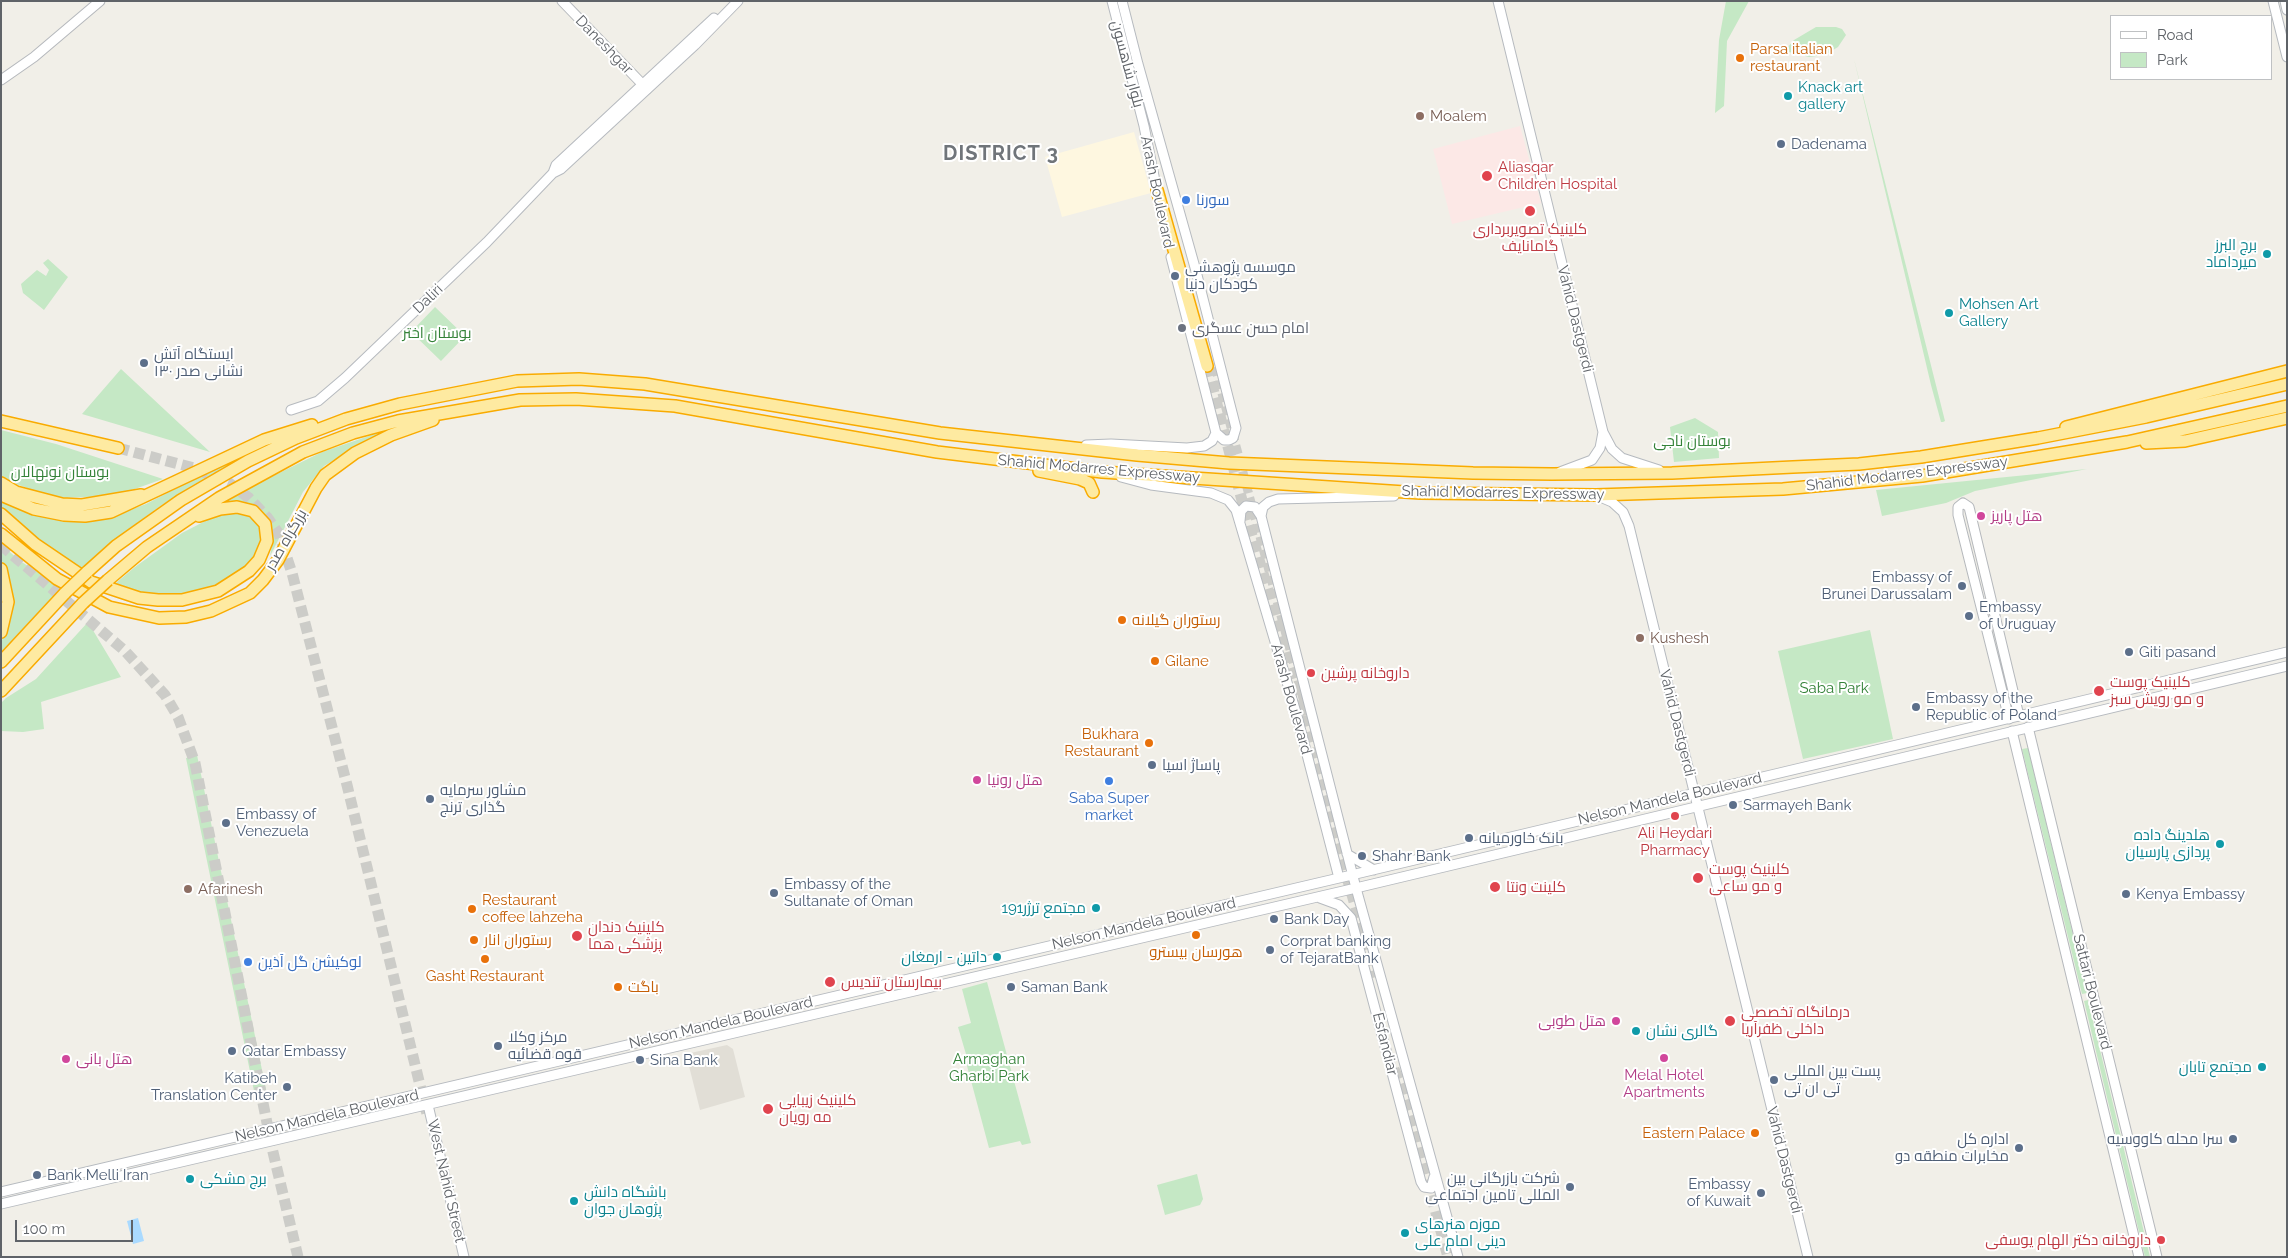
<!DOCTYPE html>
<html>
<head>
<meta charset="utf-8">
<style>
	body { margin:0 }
	#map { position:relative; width:2288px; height:1258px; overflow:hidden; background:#f1efe8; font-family:Raleway,sans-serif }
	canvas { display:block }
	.frame { position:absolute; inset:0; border:2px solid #5f6368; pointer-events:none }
	.legend { position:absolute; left:2110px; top:15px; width:162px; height:65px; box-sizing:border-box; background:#fff; border:1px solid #bfc1c3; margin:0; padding:6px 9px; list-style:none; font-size:15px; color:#5f6368 }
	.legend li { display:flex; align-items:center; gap:10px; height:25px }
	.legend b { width:25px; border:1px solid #bfc1c3 }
	.scale { position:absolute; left:15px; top:1220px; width:118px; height:22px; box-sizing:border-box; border:2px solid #5f6368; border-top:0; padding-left:6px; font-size:15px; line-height:18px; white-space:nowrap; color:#5f6368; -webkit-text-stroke:4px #fff; paint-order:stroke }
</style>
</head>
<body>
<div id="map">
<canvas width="2288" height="1258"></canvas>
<div class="frame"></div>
<ul class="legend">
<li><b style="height:6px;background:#fff"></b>Road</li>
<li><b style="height:14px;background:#c5e8c5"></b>Park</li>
</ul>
<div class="scale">100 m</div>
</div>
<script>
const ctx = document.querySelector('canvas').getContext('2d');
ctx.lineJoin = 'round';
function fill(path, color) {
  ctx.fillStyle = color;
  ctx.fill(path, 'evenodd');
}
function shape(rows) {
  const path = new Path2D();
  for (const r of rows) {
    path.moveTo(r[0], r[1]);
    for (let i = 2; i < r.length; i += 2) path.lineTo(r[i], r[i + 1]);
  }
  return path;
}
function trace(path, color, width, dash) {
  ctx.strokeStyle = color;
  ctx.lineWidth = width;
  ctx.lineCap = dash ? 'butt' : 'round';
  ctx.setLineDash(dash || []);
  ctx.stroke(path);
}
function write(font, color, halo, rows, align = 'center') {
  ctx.font = font + ' Raleway,Cairo,sans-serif';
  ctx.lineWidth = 4;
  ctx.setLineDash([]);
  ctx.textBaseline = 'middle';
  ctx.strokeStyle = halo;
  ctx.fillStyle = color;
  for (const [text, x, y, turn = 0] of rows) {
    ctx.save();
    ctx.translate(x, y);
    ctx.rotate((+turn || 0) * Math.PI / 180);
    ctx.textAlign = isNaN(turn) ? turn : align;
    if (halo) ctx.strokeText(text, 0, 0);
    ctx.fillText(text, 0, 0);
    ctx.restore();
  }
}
fill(shape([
	[1134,132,1151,193,1062,217,1045,157]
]), '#fef7e0');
fill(shape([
	[727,1045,733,1049,745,1097,700,1110,686,1054]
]), '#e1ded6');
fill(shape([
	[1520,126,1541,203,1452,224,1433,149]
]), '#fce8e6');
fill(shape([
	[1726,1,1749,1,1727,41,1724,106,1715,113,1719,40],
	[1816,27,1836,27,1842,29,1846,35,1838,47,1825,55,1809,57,1789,52,1787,48,1794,40],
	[1854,59,1945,421,1943,422,1941,422,1931,385],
	[48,259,68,277,44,310,23,293,21,284,37,270,46,276,49,270,43,263],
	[435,307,465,336,441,361,411,332],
	[121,369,210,452,82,414],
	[1695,418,1718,432,1719,458,1674,462,1670,427],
	[410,422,373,437,324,466,303,492,270,556,273,539,270,524,259,509,244,504,218,503,322,452],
	[1,430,56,444,163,479,115,496,56,498,10,482,1,476],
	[266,447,193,485,159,507,114,540,79,572,1,507,1,499,78,521,103,520,146,504,208,472],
	[2087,469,1975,491,1946,503,1882,516,1876,490],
	[234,513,246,515,257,523,261,532,261,543,257,556,250,564,221,585,175,597,143,594,111,587,135,567,182,533,213,517],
	[1,544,20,561,62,587,1,652,1,642,4,636,7,573,1,559],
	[88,622,121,677,41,702,44,729,23,732,1,731,1,703,6,698,36,679],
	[1870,630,1893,739,1803,759,1778,651],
	[2028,748,2087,993,2082,994,2022,749],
	[197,755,268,1099,256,1101,186,758],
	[987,982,1031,1143,1022,1145,1020,1141,989,1148,966,1062,968,1061,958,1027,971,1023,962,989],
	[2088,1000,2150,1257,2145,1257,2084,1001],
	[1197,1174,1203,1199,1200,1205,1165,1215,1157,1185]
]), '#c5e8c5');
fill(shape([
	[138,1218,144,1241,133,1244,127,1221]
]), '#aadaff');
trace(shape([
	[1215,367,1310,725]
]), '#ccccc8', 9, [9, 4.5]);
trace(shape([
	[1207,366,1245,512,1302,706,1346,874,1376,977],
	[118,448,194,468,229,483,249,498,267,517,279,534,292,573,347,785,427,1114],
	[1,545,125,651,165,695,178,717,195,763,272,1148,298,1257],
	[1394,1069,1402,1088,1448,1257]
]), '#ccccc8', 11, [11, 5.5]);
const tertiary = shape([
	[562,1,647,89],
	[1,80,34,57,100,1],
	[2009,719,1958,515,1958,507,1963,503,1969,507,2019,716],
	[2028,727,2157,1257],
	[2012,731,2139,1257]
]);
const secondary = shape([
	[1112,1,1144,126,1158,196],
	[1122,1,1138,64,1196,271,1236,428,1233,438,1229,440,1224,440,1216,433,1171,257],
	[1498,1,1603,432,1612,449,1622,458,1659,470],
	[2273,1,2287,57],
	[2285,1,2287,10],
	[553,173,556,165,714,18],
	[291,410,318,401,345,378,487,242,553,173,561,169,695,45,738,1],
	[1086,445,1111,444,1187,448,1204,446,1212,441,1216,433],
	[1560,472,1592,460,1600,448,1603,432],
	[1121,477,1151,485,1211,493,1228,500,1236,510,1297,716,1339,878],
	[1598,496,1612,502,1623,512,1629,526,1808,1257],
	[1261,516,1263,507,1269,502,1278,499,1394,496],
	[1240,521,1241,511,1246,506,1255,507,1261,516,1356,888,1458,1257],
	[1347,854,1374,870],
	[1320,898,1339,905,1351,918,1421,1182,1424,1187,1431,1188,1434,1177],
	[428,1105,464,1257],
	[1,1192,1339,878,2287,652],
	[1,1204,1356,888,2287,666]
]);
const trunk = shape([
	[1157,190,1207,366],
	[1,421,118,448],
	[2066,427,2287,371],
	[2146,443,2185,441,2287,418],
	[1039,471,1080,479,1089,483,1093,492],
	[1,483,16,492,62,504,82,505,141,495],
	[1,495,34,509,64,515,85,516,111,512,264,440,312,425],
	[1,514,35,544,91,582,139,598,158,600,182,600,218,591,249,571,259,560,267,541,265,524,253,511,237,507,220,509,199,516],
	[1,534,57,579,109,607,159,618,186,617,211,611,250,593,263,580,278,560,316,488,325,475,355,453,391,435,433,420],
	[1,569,8,602,1,632],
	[87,572,116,546,181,500,248,461,296,438,346,419,400,404,517,381,579,379,645,384,940,433,1137,455,1229,463,1473,473,1552,474,1672,473,1793,467,1859,464,1921,457,2038,438,2146,417,2287,384],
	[108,580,147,547,219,498,303,452,353,433,398,421,520,400,576,399,675,406,937,452,1102,472,1420,493,1596,495,1783,489,1922,476,2127,442,2287,406],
	[1,662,65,593],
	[1,691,83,603]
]);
trace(tertiary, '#b5b8bc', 11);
trace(secondary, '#b6babf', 11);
trace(trunk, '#f9ab00', 14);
trace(tertiary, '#fff', 9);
trace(secondary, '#fff', 9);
trace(trunk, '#feeaa1', 11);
const trunkBridge = shape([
	[65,593,87,572],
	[83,603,108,580]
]);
trace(trunkBridge, '#f9ab00', 14, []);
trace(trunkBridge, '#feeaa1', 11);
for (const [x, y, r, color] of [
	[1740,58,5,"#e8710a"],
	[1788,96,5,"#0f9aa8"],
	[1420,116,5,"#8d6e63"],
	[1781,144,5,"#5c6f8a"],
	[1487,176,6,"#e0444e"],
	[1186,200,5,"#3f7fe0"],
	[1530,211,6,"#e0444e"],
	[2267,254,5,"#0f9aa8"],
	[1175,276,5,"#5c6f8a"],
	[1949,313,5,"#0f9aa8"],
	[1182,328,5,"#6b7280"],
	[144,363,5,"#5c6f8a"],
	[1981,516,5,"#d1479c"],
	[1962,586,5,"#5c6f8a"],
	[1969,616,5,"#5c6f8a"],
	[1122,620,5,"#e8710a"],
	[1640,638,5,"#8d6e63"],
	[2129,652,5,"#5c6f8a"],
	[1155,661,5,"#e8710a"],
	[1311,673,5,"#e0444e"],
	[2099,691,6,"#e0444e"],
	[1916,707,5,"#5c6f8a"],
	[1149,743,5,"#e8710a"],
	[1152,765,5,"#5c6f8a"],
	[977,780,5,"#d1479c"],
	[1109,781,5,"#3f7fe0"],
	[430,799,5,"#5c6f8a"],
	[1733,805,5,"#5c6f8a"],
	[1675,816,5,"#e0444e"],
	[226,823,5,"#5c6f8a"],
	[1469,838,5,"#5c6f8a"],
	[2220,844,5,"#0f9aa8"],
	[1362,856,5,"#5c6f8a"],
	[1698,878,6,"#e0444e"],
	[1495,887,6,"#e0444e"],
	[188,889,5,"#8d6e63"],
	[774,893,5,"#5c6f8a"],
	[2126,894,5,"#5c6f8a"],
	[1096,908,5,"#0f9aa8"],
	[472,909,5,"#e8710a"],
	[1274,919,5,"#5c6f8a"],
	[1196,935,5,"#e8710a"],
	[577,936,6,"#e0444e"],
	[474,940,5,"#e8710a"],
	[1270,950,5,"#5c6f8a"],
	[997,957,5,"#0f9aa8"],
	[485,959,5,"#e8710a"],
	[248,962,5,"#3f7fe0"],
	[830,982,6,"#e0444e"],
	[618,987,5,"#e8710a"],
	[1011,987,5,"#5c6f8a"],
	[1616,1021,5,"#d1479c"],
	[1730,1021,6,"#e0444e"],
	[1636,1031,5,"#0f9aa8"],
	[498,1046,5,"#5c6f8a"],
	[232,1051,5,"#5c6f8a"],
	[1664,1058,5,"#d1479c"],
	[66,1059,5,"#d1479c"],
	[640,1060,5,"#5c6f8a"],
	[2262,1067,5,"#0f9aa8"],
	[1774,1080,5,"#5c6f8a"],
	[287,1087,5,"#5c6f8a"],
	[768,1109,6,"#e0444e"],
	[1755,1133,5,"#e8710a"],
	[2233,1139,5,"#5c6f8a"],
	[2019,1148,5,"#5c6f8a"],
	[37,1175,5,"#5c6f8a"],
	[190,1179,5,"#0f9aa8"],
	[1570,1187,5,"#5c6f8a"],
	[1761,1193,5,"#5c6f8a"],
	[574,1201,5,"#0f9aa8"],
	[1405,1233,5,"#0f9aa8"],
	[2161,1240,5,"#e0444e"]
]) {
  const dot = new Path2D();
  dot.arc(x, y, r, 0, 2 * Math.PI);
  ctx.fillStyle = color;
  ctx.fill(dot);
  trace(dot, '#fff', 2);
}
write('15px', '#5f6368', '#fff', [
	["Daneshgar",604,45,46],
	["بلوار شاهسون",1127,64,75],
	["Arash Boulevard",1157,192,78],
	["Daliri",428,299,-44],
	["Vahid Dastgerdi",1575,319,76],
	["Shahid Modarres Expressway",1099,469,5],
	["Shahid Modarres Expressway",1907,474,-7],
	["Shahid Modarres Expressway",1503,493,1],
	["بزرگراه صدر",286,540,-60],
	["Arash Boulevard",1291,699,74],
	["Vahid Dastgerdi",1677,723,76],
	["Nelson Mandela Boulevard",1670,799,-13],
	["Nelson Mandela Boulevard",1144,924,-13],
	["Sattari Boulevard",2092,992,76],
	["Nelson Mandela Boulevard",721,1023,-13],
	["Esfandiar",1385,1044,76],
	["Nelson Mandela Boulevard",327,1116,-13],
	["Vahid Dastgerdi",1784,1160,76],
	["West Nahid Street",446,1181,77]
]);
write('15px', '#c56008', '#fff', [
	["Parsa italian",1750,49],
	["restaurant",1750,66],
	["رستوران گیلانه",1132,620],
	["Gilane",1165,661],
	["Bukhara",1139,734,"right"],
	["Restaurant",1139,751,"right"],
	["Restaurant",482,900],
	["coffee lahzeha",482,917],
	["رستوران انار",484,940],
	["هورسان بیسترو",1196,952,"center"],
	["Gasht Restaurant",485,976,"center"],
	["باگت",628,987],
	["Eastern Palace",1745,1133,"right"]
], 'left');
write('15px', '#0d838f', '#fff', [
	["Knack art",1798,87],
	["gallery",1798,104],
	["برج البرز",2257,245,"right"],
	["میرداماد",2257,262,"right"],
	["Mohsen Art",1959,304],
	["Gallery",1959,321],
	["هلدینگ داده",2210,835,"right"],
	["پردازی پارسیان",2210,852,"right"],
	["مجتمع ترژر191",1086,908,"right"],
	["داتین - ارمغان",987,957,"right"],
	["گالری نشان",1646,1031],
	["مجتمع تابان",2252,1067,"right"],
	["برج مشکی",200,1179],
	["باشگاه دانش",584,1192],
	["پژوهان جوان",584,1209],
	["موزه هنرهای",1415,1224],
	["دینی امام علی",1415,1241]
], 'left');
write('15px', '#785e54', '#fff', [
	["Moalem",1430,116],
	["Kushesh",1650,638],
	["Afarinesh",198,889]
], 'left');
write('15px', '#4e5e75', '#fff', [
	["Dadenama",1791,144],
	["موسسه پژوهشی",1185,267],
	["کودکان دنیا",1185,284],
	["ایستگاه آتش",154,354],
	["نشانی صدر ۱۳۰",154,371],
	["Embassy of",1952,577,"right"],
	["Brunei Darussalam",1952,594,"right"],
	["Embassy",1979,607],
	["of Uruguay",1979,624],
	["Giti pasand",2139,652],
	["Embassy of the",1926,698],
	["Republic of Poland",1926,715],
	["پاساژ اسیا",1162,765],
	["مشاور سرمایه",440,790],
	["گذاری ترنج",440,807],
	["Sarmayeh Bank",1743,805],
	["Embassy of",236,814],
	["Venezuela",236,831],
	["بانک خاورمیانه",1479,838],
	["Shahr Bank",1372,856],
	["Embassy of the",784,884],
	["Sultanate of Oman",784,901],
	["Kenya Embassy",2136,894],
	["Bank Day",1284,919],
	["Corprat banking",1280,941],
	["of TejaratBank",1280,958],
	["Saman Bank",1021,987],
	["مرکز وکلا",508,1037],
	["قوه قضائیه",508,1054],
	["Qatar Embassy",242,1051],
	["Sina Bank",650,1060],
	["پست بین المللی",1784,1071],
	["تی ان تی",1784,1088],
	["Katibeh",277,1078,"right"],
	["Translation Center",277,1095,"right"],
	["اداره کل",2009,1139,"right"],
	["مخابرات منطقه دو",2009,1156,"right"],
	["سرا محله کاووسیه",2223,1139,"right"],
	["Bank Melli Iran",47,1175],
	["شرکت بازرگانی بین",1560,1178,"right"],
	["المللی تامین اجتماعی",1560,1195,"right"],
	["Embassy",1751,1184,"right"],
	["of Kuwait",1751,1201,"right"]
], 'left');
write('15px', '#be3a42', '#fff', [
	["Aliasqar",1498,167],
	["Children Hospital",1498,184],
	["کلینیک تصویربرداری",1530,229,"center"],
	["گامانایف",1530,246,"center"],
	["داروخانه پرشین",1321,673],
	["کلینیک پوست",2110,682],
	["و مو رویش سبز",2110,699],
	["Ali Heydari",1675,833,"center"],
	["Pharmacy",1675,850,"center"],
	["کلینیک پوست",1709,869],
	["و مو ساعی",1709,886],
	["کلینت ونتا",1506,887],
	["کلینیک دندان",588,927],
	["پزشکی هما",588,944],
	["بیمارستان تندیس",841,982],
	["درمانگاه تخصصی",1741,1012],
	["داخلی ظفرآریا",1741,1029],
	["کلینیک زیبایی",779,1100],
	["مه رویان",779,1117],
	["داروخانه دکتر الهام یوسفی",2151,1240,"right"]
], 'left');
write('15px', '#366cbe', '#fff', [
	["سورنا",1196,200],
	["Saba Super",1109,798,"center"],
	["market",1109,815,"center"],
	["لوکیشن گل آذین",258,962]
], 'left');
write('15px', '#5b616d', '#fff', [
	["امام حسن عسگری",1192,328]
], 'left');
write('15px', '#348238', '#fff', [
	["بوستان اختر",437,333],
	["بوستان ناجی",1692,441],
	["بوستان نونهالان",60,472],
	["Saba Park",1834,688],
	["Armaghan",989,1059],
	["Gharbi Park",989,1076]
]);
write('15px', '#b23c85', '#fff', [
	["هتل پاریز",1991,516],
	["هتل رونیا",987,780],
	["هتل طوبی",1606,1021,"right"],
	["هتل بانی",76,1059],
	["Melal Hotel",1664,1075,"center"],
	["Apartments",1664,1092,"center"]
], 'left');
ctx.letterSpacing = '1px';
write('bold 20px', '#70757a', '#fff', [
	["DISTRICT 3",1001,154]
]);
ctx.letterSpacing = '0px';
</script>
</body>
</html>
